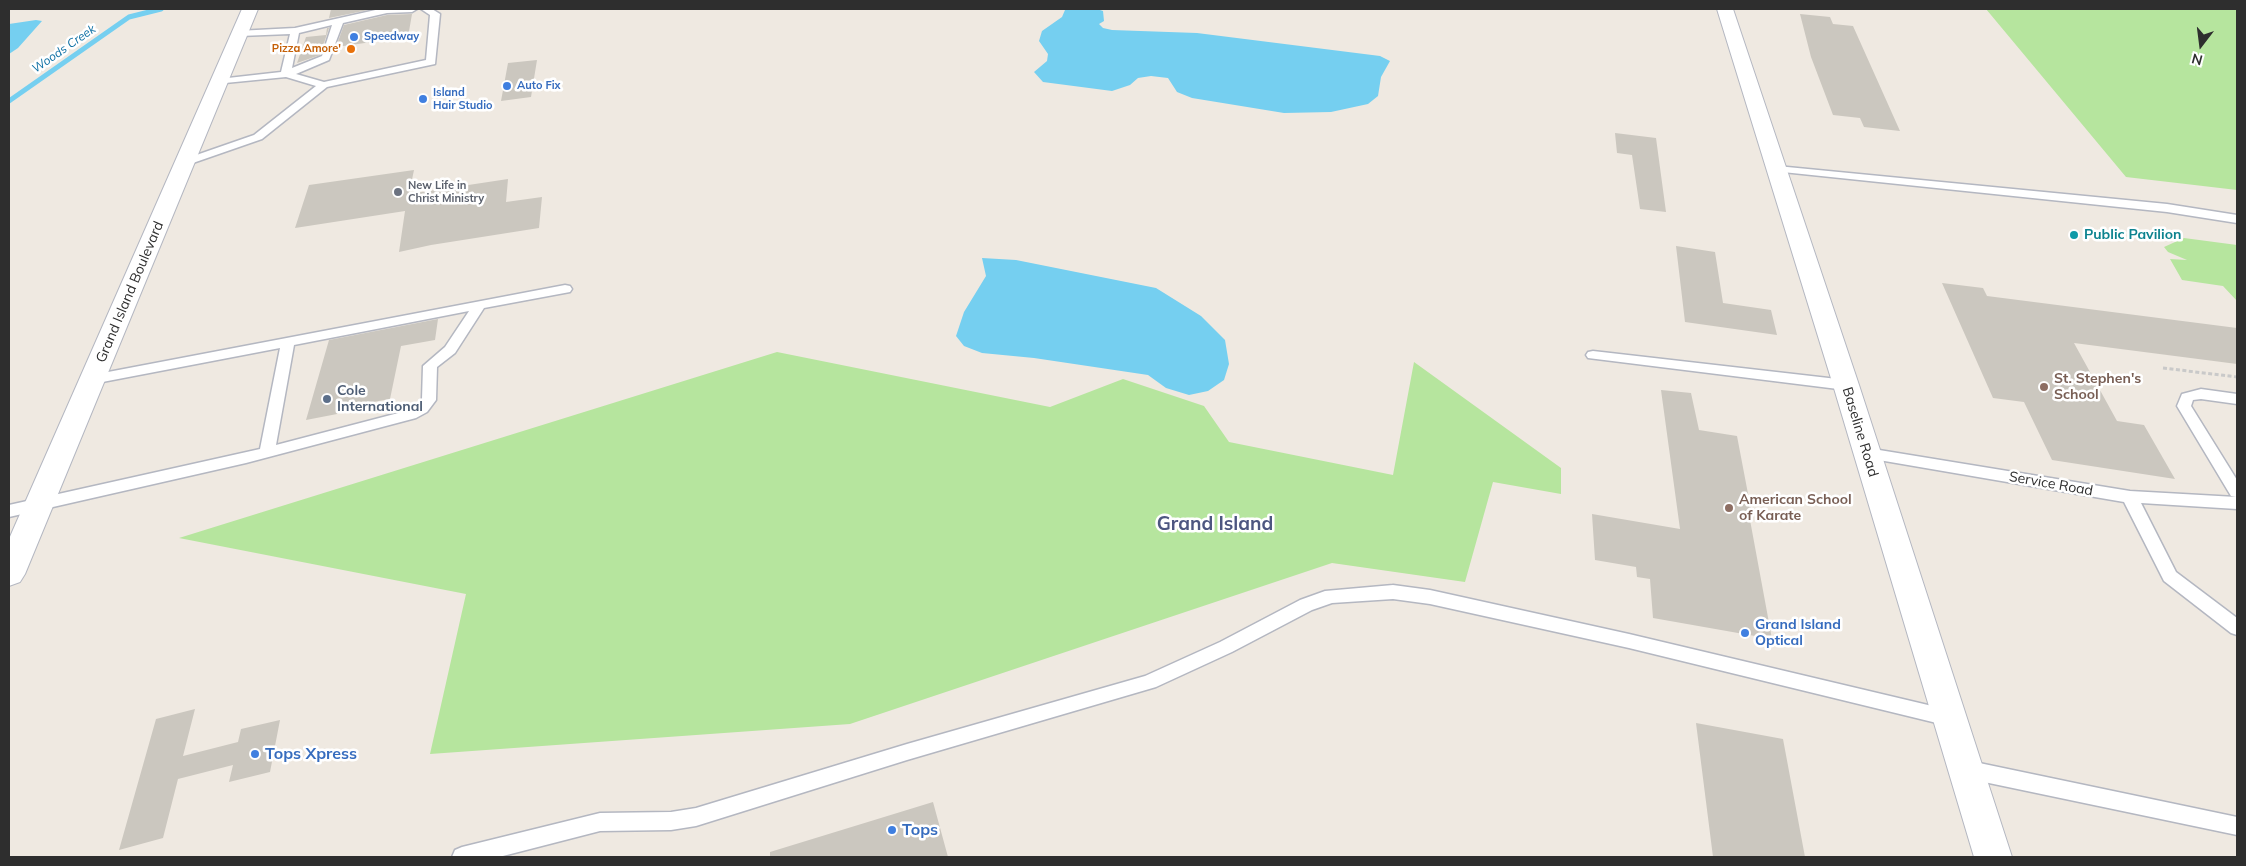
<!DOCTYPE html>
<html>
<head>
<meta charset="utf-8">
<style>
	body { margin:0 }
	#map { position:relative; width:2246px; height:866px; overflow:hidden; background:#efe9e1; font-family:Mulish,sans-serif }
	canvas { display:block }
	.frame { position:absolute; inset:0; border:10px solid #2e2e2e; pointer-events:none }
	.north { position:absolute; left:2176px; top:20px; width:50px; height:50px; -webkit-text-stroke:4px #fff; paint-order:stroke; rotate:195deg; font-size:14px; font-weight:700; line-height:20px; text-align:center; color:#2e2e2e }
	.north::after { content:''; display:block; margin:auto; width:18px; height:22px; background:#2e2e2e; clip-path:polygon(50% 0,100% 100%,50% 72%,0 100%) }
</style>
</head>
<body>
<div id="map">
<canvas width="2246" height="866"></canvas>
<div class="frame"></div>
<div class="north">N</div>
</div>
<script>
const ctx = document.querySelector('canvas').getContext('2d');
ctx.lineJoin = 'round';
function fill(path, color) {
  ctx.fillStyle = color;
  ctx.fill(path, 'evenodd');
}
function shape(rows) {
  const path = new Path2D();
  for (const r of rows) {
    path.moveTo(r[0], r[1]);
    for (let i = 2; i < r.length; i += 2) path.lineTo(r[i], r[i + 1]);
  }
  return path;
}
function trace(path, color, width, dash) {
  ctx.strokeStyle = color;
  ctx.lineWidth = width;
  ctx.lineCap = dash ? 'butt' : 'round';
  ctx.setLineDash(dash || []);
  ctx.stroke(path);
}
function write(font, color, halo, rows, align = 'center') {
  ctx.font = font + ' Mulish,sans-serif';
  ctx.lineWidth = 5;
  ctx.setLineDash([]);
  ctx.textBaseline = 'middle';
  ctx.strokeStyle = halo;
  ctx.fillStyle = color;
  for (const [text, x, y, turn = 0] of rows) {
    ctx.save();
    ctx.translate(x, y);
    ctx.rotate((+turn || 0) * Math.PI / 180);
    ctx.textAlign = isNaN(turn) ? turn : align;
    if (halo) ctx.strokeText(text, 0, 0);
    ctx.fillText(text, 0, 0);
    ctx.restore();
  }
}
fill(shape([
	[1986,9,2237,9,2237,190,2126,177],
	[2184,238,2237,245,2237,301,2223,286,2182,280,2170,259,2187,260,2168,252,2164,247],
	[777,352,1050,407,1123,379,1204,406,1229,442,1393,475,1414,362,1561,468,1561,494,1493,482,1465,582,1332,563,850,724,430,754,466,594,179,538]
]), '#b6e59e');
fill(shape([
	[1070,9,1097,9,1103,11,1104,21,1099,24,1103,28,1112,30,1197,33,1380,56,1390,61,1381,77,1378,96,1368,104,1331,112,1284,113,1192,98,1177,92,1168,78,1151,76,1138,78,1130,85,1112,91,1043,82,1034,72,1047,61,1048,54,1039,41,1042,31,1062,17,1065,10],
	[36,20,42,21,18,48,9,54,9,24],
	[982,258,1016,260,1156,288,1201,316,1225,340,1229,364,1224,380,1208,391,1189,395,1166,388,1148,375,1034,358,982,353,964,346,956,336,964,312,986,276]
]), '#75cff0');
trace(shape([
	[9,101,129,17,161,9]
]), '#75cff0', 5);
fill(shape([
	[331,9,373,9,329,18],
	[412,14,408,37,336,47,344,25,387,15],
	[1800,14,1830,17,1833,24,1853,26,1900,131,1864,127,1860,118,1833,115,1811,57],
	[327,28,329,28,320,55,297,63,306,37,326,35],
	[537,60,531,97,501,101,508,63],
	[1615,133,1656,138,1666,212,1640,209,1632,155,1617,153],
	[414,170,409,194,508,179,506,202,542,197,539,228,431,245,399,252,405,211,295,228,309,185],
	[1676,246,1715,252,1723,303,1771,310,1777,335,1685,322],
	[1942,283,1983,288,1987,296,2237,328,2237,364,2074,343,2117,421,2144,425,2175,479,2052,460,2024,402,1993,398],
	[438,319,435,340,401,346,390,399,339,408,337,414,306,420,329,340],
	[1661,390,1691,393,1699,430,1737,436,1753,520,1750,520,1772,639,1653,618,1650,579,1637,577,1636,567,1595,560,1592,514,1680,529],
	[195,709,183,756,238,742,241,729,280,720,270,772,229,782,233,765,178,779,163,838,119,850,156,719],
	[1696,723,1783,739,1805,857,1713,857],
	[933,802,948,857,770,857,770,852]
]), '#cbc7bf');
const lane = shape([
	[380,9,417,9,412,12,387,13,343,23,329,60,296,74,324,82,426,60,430,15,421,9,432,9,440,14,435,64,327,87,262,139,190,164,182,164,182,160,254,135,316,86,286,77,215,84,215,80,219,79,281,72,290,34,240,36,235,33,237,31,295,28,380,9],
	[332,25,322,56,292,68,299,33,332,25],
	[1777,166,2167,204,2237,215,2237,223,2167,212,1773,171,1771,169,1777,166],
	[565,285,570,286,572,289,570,292,484,308,455,353,437,367,436,400,427,412,416,418,246,463,9,517,9,505,260,449,280,348,92,384,87,382,85,379,87,376,565,285],
	[469,311,445,347,423,366,422,399,417,406,406,411,276,445,294,345,469,311],
	[1593,351,1846,380,1853,385,1846,390,1588,358,1586,355,1588,352,1593,351],
	[2201,389,2237,394,2237,404,2201,399,2193,400,2191,406,2237,480,2237,509,2141,503,2176,572,2237,618,2237,635,2231,633,2164,581,2124,502,1867,458,1862,457,1859,453,1862,449,1867,448,2130,491,2236,497,2231,496,2177,406,2182,394,2201,389],
	[1393,585,1430,590,1629,634,1949,710,1956,712,1958,718,1956,724,1949,726,1629,648,1430,604,1393,599,1332,603,1312,610,1232,652,1156,687,907,760,696,826,671,830,600,831,499,857,452,857,455,850,462,847,600,813,671,812,696,808,907,744,1145,676,1220,642,1300,600,1325,591,1393,585],
	[1965,760,2237,817,2237,835,1965,778,1958,775,1955,769,1958,763,1965,760]
]);
const secondary = shape([
	[242,9,258,9,25,574,20,582,9,586,9,539,242,9],
	[1717,9,1733,9,1859,385,2012,857,1974,857,1833,385,1717,9]
]);
trace(lane, '#b4b7c1', 3);
trace(secondary, '#b4b7c1', 2);
trace(shape([
	[2163,368,2237,377]
]), '#c9c9c9', 3, [4, 2.5]);
fill(lane, '#fff');
fill(secondary, '#fff');
for (const [x, y, r, color] of [
	[354,37,5,"#3f7fe0"],
	[351,49,5,"#e8710a"],
	[507,86,5,"#3f7fe0"],
	[423,99,5,"#3f7fe0"],
	[398,192,5,"#6b7280"],
	[2074,235,5,"#0f9aa8"],
	[2044,387,5,"#8d6e63"],
	[327,399,5,"#5c6f8a"],
	[1729,508,5,"#8d6e63"],
	[1745,633,5,"#3f7fe0"],
	[255,754,5,"#3f7fe0"],
	[892,830,5,"#3f7fe0"]
]) {
  const dot = new Path2D();
  dot.arc(x, y, r, 0, 2 * Math.PI);
  ctx.fillStyle = color;
  ctx.fill(dot);
  trace(dot, '#fff', 2);
}
write('bold 11px', '#366cbe', '#fff', [
	["Speedway",364,37],
	["Auto Fix",517,86],
	["Island",433,93],
	["Hair Studio",433,106]
], 'left');
write('bold 11px', '#c56008', '#fff', [
	["Pizza Amore'",341,49]
], 'right');
write('bold 11px', '#5b616d', '#fff', [
	["New Life in",408,186],
	["Christ Ministry",408,199]
], 'left');
write('italic 12px', '#0d6fa3', '#fff', [
	["Woods Creek",64,49,-35]
]);
write('bold 14px', '#0d838f', '#fff', [
	["Public Pavilion",2084,235]
], 'left');
write('14px', '#2e2e2e', '#fff', [
	["Grand Island Boulevard",130,292,-67],
	["Baseline Road",1860,432,73],
	["Service Road",2051,484,10]
]);
write('bold 14px', '#785e54', '#fff', [
	["St. Stephen's",2054,379],
	["School",2054,395],
	["American School",1739,500],
	["of Karate",1739,516]
], 'left');
write('bold 14px', '#4e5e75', '#fff', [
	["Cole",337,391],
	["International",337,407]
], 'left');
write('bold 14px', '#366cbe', '#fff', [
	["Grand Island",1755,625],
	["Optical",1755,641]
], 'left');
write('bold 16px', '#366cbe', '#fff', [
	["Tops Xpress",265,754],
	["Tops",902,830]
], 'left');
write('bold 19px', '#4d5680', '#fff', [
	["Grand Island",1215,524]
]);
</script>
</body>
</html>
